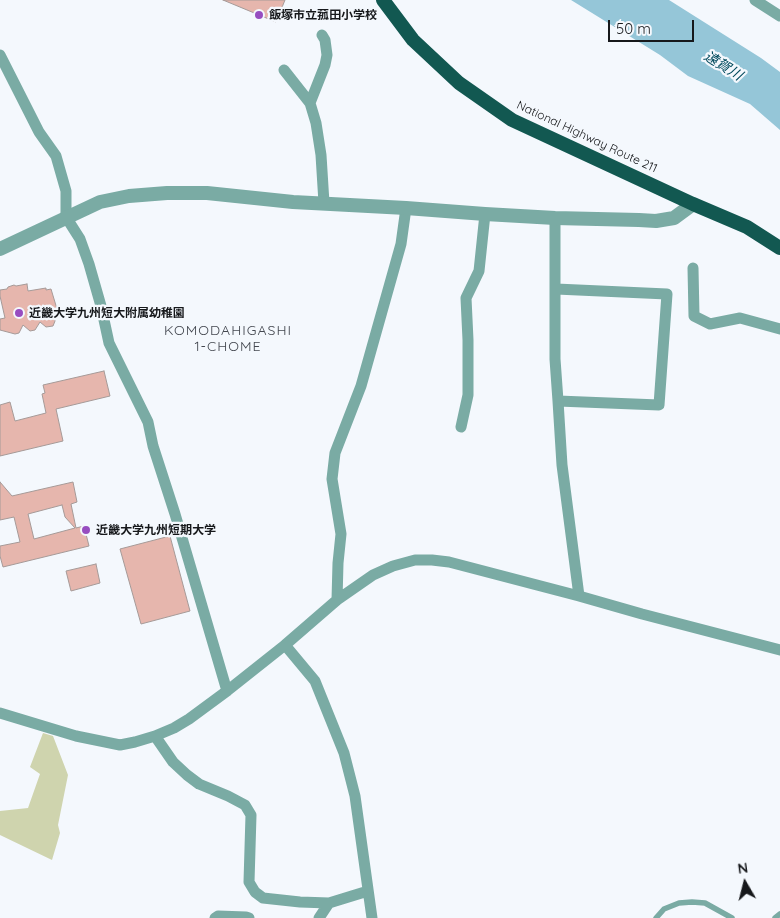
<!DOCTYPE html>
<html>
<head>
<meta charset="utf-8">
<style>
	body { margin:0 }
	#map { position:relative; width:780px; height:918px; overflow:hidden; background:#f4f8fd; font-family:Quicksand,sans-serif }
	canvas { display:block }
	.north { position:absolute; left:720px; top:858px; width:50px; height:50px; -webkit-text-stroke:4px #f4f8fd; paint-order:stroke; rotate:352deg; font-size:14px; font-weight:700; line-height:20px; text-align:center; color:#16181b }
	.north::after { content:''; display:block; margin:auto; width:18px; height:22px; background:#16181b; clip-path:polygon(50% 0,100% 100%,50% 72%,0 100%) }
	.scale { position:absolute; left:608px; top:20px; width:86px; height:22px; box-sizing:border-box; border:2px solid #16181b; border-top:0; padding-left:6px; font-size:15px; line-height:18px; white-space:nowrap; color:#16181b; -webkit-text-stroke:4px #f4f8fd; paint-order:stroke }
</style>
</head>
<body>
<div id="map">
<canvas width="780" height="918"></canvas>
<div class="north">N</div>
<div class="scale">50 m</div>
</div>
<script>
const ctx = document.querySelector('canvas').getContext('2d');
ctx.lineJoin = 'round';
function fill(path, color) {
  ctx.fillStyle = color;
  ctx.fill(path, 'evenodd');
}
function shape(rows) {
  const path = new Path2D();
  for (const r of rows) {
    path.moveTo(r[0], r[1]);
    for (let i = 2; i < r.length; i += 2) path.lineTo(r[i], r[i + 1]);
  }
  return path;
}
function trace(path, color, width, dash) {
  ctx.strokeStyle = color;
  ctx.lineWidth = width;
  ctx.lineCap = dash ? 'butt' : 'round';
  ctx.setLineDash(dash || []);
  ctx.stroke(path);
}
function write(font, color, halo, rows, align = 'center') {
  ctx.font = font + ' Quicksand,"Noto Sans JP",sans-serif';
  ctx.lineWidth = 4.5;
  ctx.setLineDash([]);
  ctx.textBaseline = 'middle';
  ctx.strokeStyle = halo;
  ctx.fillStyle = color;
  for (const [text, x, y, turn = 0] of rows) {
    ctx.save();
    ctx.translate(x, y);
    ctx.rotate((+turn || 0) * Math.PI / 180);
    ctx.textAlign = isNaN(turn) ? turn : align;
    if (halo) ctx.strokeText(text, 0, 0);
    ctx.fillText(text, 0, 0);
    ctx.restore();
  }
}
fill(shape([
	[43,733,53,736,68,775,58,825,60,833,52,860,0,835,0,811,28,808,40,774,30,767]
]), '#cfd4ae');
fill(shape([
	[571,0,669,0,761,58,780,72,780,130,750,104,688,76,660,55]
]), '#95c6d8');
const building = shape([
	[223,0,285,0,276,22,223,0],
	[27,284,28,291,46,288,46,290,51,289,57,309,54,313,55,321,53,326,46,327,40,322,35,330,30,331,23,325,19,333,15,334,0,330,0,319,5,318,0,296,0,290,7,289,8,287,14,285,16,286,27,284],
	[104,371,110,396,56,409,63,441,0,456,0,405,10,402,15,421,46,413,42,394,45,393,43,385,104,371],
	[0,482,12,496,73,482,77,502,71,504,76,528,84,526,89,546,3,567,0,556,0,546,20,542,14,517,0,520,0,482],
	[62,505,65,517,75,528,34,539,28,514,62,505],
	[170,536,190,611,141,624,120,549,170,536],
	[96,564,100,583,71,591,66,571,96,564]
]);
fill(building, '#e6b6ad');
trace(building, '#a59a98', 1);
trace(shape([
	[656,918,664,909,679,903,692,902,705,903,732,918],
	[775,918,780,914]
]), '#7aaba4', 5.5);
trace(shape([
	[755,0,780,16],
	[322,35,325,40,327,55,325,65,310,103,316,123,321,155,324,203],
	[0,55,39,132,56,156,66,191,66,217,80,239,89,264,101,306,109,343,148,422,153,446,175,514,227,691],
	[284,70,310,103],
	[555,218,555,359,558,401,562,465,579,596],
	[693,268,694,316,710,324,740,318,780,329],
	[556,289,667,294,659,405,558,401],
	[461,427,468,395,468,340,466,298,479,271,485,214],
	[337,600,338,563,341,534,332,479,335,453,361,386,401,244,406,208],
	[285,645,315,681,344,753,355,796,372,918],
	[0,713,76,736,120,745,135,742,155,736,174,728,189,719,227,691,285,645,337,600,373,575,393,566,415,560,432,560,449,562,579,596,642,614,780,650],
	[155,736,173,762,187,775,199,784,228,796,245,805,251,815,249,882,255,892,263,898,300,902,329,903,368,891],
	[215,918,218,916,246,917,249,918],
	[319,918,329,903]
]), '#7aaba4', 11);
trace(shape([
	[0,249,100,202,129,196,167,193,207,193,293,202,406,208,485,214,555,218,639,220,656,221,674,218,693,204]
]), '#7aaba4', 14);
trace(shape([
	[383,0,413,40,459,83,512,120,693,204,747,227,780,248]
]), '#125851', 14);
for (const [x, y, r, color] of [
	[259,15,5,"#974dc0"],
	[19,313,5,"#974dc0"],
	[86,530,5,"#974dc0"]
]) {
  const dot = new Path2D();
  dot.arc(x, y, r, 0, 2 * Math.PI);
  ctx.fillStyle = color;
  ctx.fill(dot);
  trace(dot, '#f4f8fd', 2);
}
write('bold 12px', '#16181b', '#f4f8fd', [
	["飯塚市立菰田小学校",269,15],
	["近畿大学九州短大附属幼稚園",29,313],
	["近畿大学九州短期大学",96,530]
], 'left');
write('12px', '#16181b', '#f4f8fd', [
	["National Highway Route 211",587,137,25]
]);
write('italic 14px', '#00495c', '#f4f8fd', [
	["遠賀川",723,66,32]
]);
ctx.letterSpacing = '1px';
write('14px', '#444850', '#f4f8fd', [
	["KOMODAHIGASHI",228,331],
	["1-CHOME",228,347]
]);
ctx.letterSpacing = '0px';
</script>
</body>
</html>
